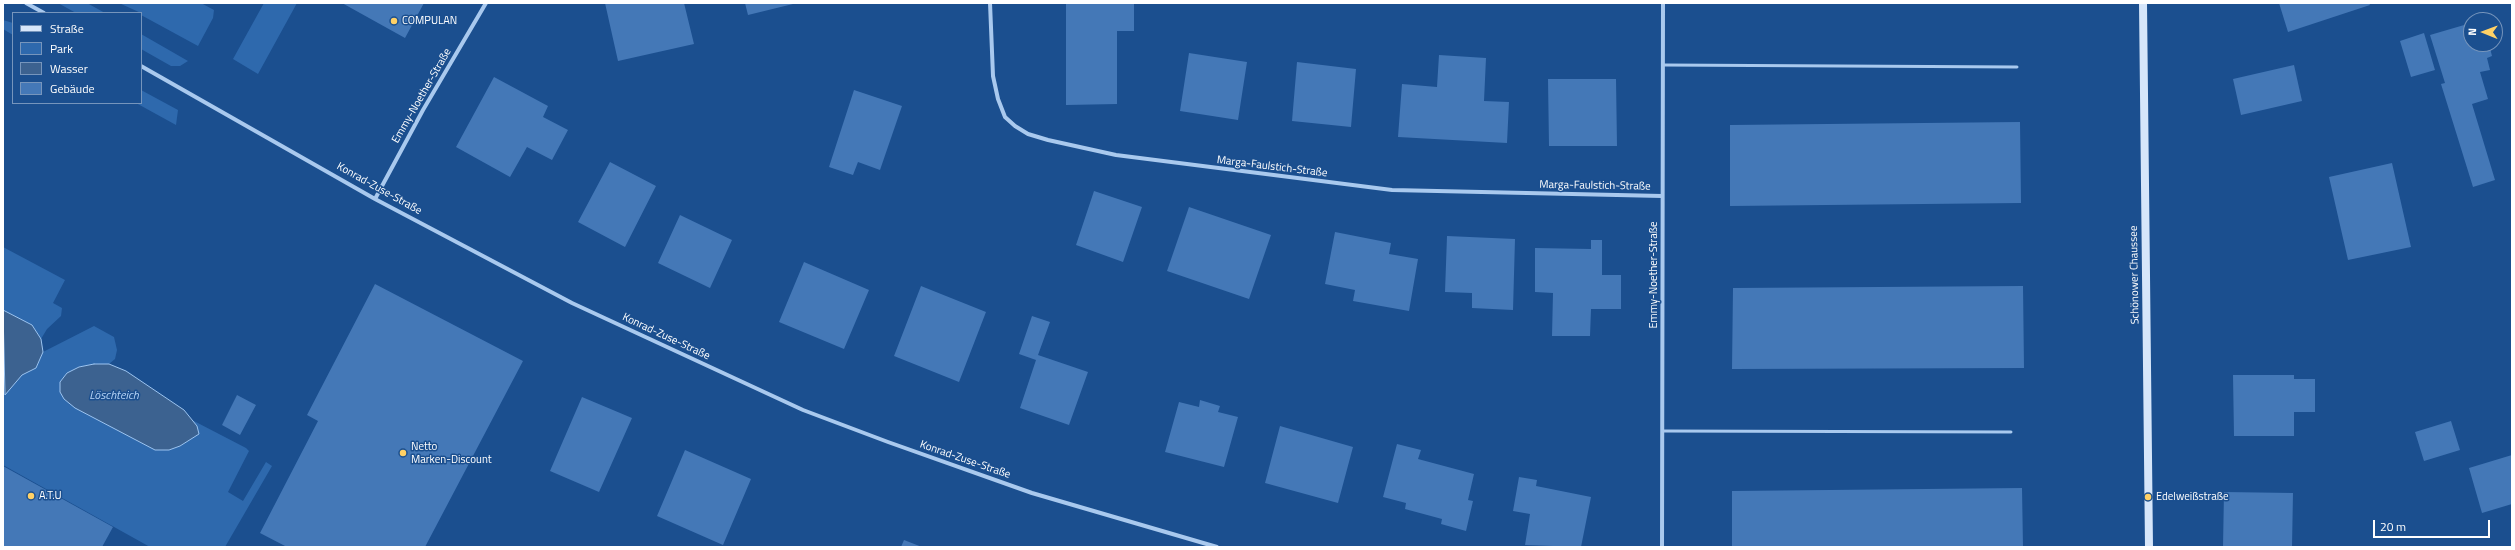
<!DOCTYPE html>
<html>
<head>
<meta charset="utf-8">
<style>
	body { margin:0 }
	#map { position:relative; width:2515px; height:550px; overflow:hidden; background:#1b4f8f; font-family:"Titillium Web",sans-serif }
	canvas { display:block }
	.frame { position:absolute; inset:0; border:4px solid #fff; pointer-events:none }
	.legend { position:absolute; left:12px; top:12px; width:130px; height:92px; box-sizing:border-box; background:#1b4f8f; border:1px solid #7695bc; margin:0; padding:5px 7px; list-style:none; font-size:12px; color:#fff }
	.legend li { display:flex; align-items:center; gap:8px; height:20px }
	.legend b { width:20px; border:1px solid #7695bc }
	.north { position:absolute; left:2463px; top:12px; width:40px; height:40px; box-sizing:border-box; background:#1b4f8f; border:1px solid #7695bc; border-radius:50%; rotate:271deg; font-size:11px; font-weight:700; line-height:16px; text-align:center; color:#fff }
	.north::after { content:''; display:block; margin:auto; width:14px; height:18px; background:#ffd166; clip-path:polygon(50% 0,100% 100%,50% 72%,0 100%) }
	.scale { position:absolute; left:2373px; top:520px; width:117px; height:18px; box-sizing:border-box; border:2px solid #fff; border-top:0; padding-left:5px; font-size:12px; line-height:14px; white-space:nowrap; color:#fff; -webkit-text-stroke:3px #1b4f8f; paint-order:stroke }
</style>
</head>
<body>
<div id="map">
<canvas width="2515" height="550"></canvas>
<div class="frame"></div>
<ul class="legend">
<li><b style="height:5px;background:#d6e6fa"></b>Straße</li>
<li><b style="height:11px;background:#2e69ad"></b>Park</li>
<li><b style="height:11px;background:#3c6290"></b>Wasser</li>
<li><b style="height:11px;background:#4478b7"></b>Gebäude</li>
</ul>
<div class="north">N</div>
<div class="scale">20 m</div>
</div>
<script>
const ctx = document.querySelector('canvas').getContext('2d');
ctx.lineJoin = 'round';
function fill(path, color) {
  ctx.fillStyle = color;
  ctx.fill(path, 'evenodd');
}
function shape(rows) {
  const path = new Path2D();
  for (const r of rows) {
    path.moveTo(r[0], r[1]);
    for (let i = 2; i < r.length; i += 2) path.lineTo(r[i], r[i + 1]);
  }
  return path;
}
function trace(path, color, width, dash) {
  ctx.strokeStyle = color;
  ctx.lineWidth = width;
  ctx.lineCap = dash ? 'butt' : 'round';
  ctx.setLineDash(dash || []);
  ctx.stroke(path);
}
function write(font, color, halo, rows, align = 'center') {
  ctx.font = font + ' "Titillium Web",sans-serif';
  ctx.lineWidth = 3;
  ctx.setLineDash([]);
  ctx.textBaseline = 'middle';
  ctx.strokeStyle = halo;
  ctx.fillStyle = color;
  for (const [text, x, y, turn = 0] of rows) {
    ctx.save();
    ctx.translate(x, y);
    ctx.rotate((+turn || 0) * Math.PI / 180);
    ctx.textAlign = isNaN(turn) ? turn : align;
    if (halo) ctx.strokeText(text, 0, 0);
    ctx.fillText(text, 0, 0);
    ctx.restore();
  }
}
fill(shape([
	[58,3,87,3,105,13,76,13],
	[119,3,201,3,214,10,213,18,198,46,141,15,141,13],
	[264,3,297,3,258,74,233,59],
	[3,20,13,23,13,35,3,29],
	[141,34,188,61,180,66,171,66,141,49],
	[141,90,178,110,176,125,136,103,141,103],
	[3,247,65,280,53,303,62,308,61,316,47,329,41,339,32,325,3,310],
	[94,326,114,337,117,350,115,359,109,364,94,364,79,367,67,373,60,382,169,450,180,446,199,434,192,420,246,448,249,451,228,492,243,501,266,462,272,466,225,547,150,547,3,465,3,394,22,375,36,368,43,352]
]), '#2e69ad');
const water = shape([
	[3,310,32,325,41,339,43,352,36,368,22,375,5,395,3,310],
	[94,364,109,364,126,371,184,410,197,426,199,434,180,446,169,450,155,450,75,408,64,399,60,392,60,382,67,373,79,367,94,364]
]);
fill(water, '#3c6290');
trace(water, '#9cc4f0', 1);
fill(shape([
	[342,3,424,3,405,38],
	[605,3,684,3,694,44,618,61],
	[745,3,793,3,793,4,748,15],
	[1066,3,1134,3,1134,31,1117,31,1117,104,1066,105],
	[2279,3,2369,3,2370,5,2288,32],
	[2471,23,2471,44,2489,44,2492,56,2487,58,2490,70,2480,72,2488,99,2472,104,2495,180,2473,187,2441,84,2445,83,2430,35],
	[2424,33,2435,70,2411,77,2400,41],
	[1189,53,1247,62,1238,120,1180,111],
	[1439,55,1486,58,1484,101,1509,102,1507,143,1398,137,1402,84,1437,87],
	[1297,62,1356,69,1351,127,1292,121],
	[2294,65,2302,101,2241,115,2233,79],
	[494,77,548,106,543,117,568,130,552,160,527,147,510,177,456,147],
	[1548,79,1616,79,1617,146,1549,146],
	[854,90,902,106,880,170,858,162,853,175,829,167],
	[2020,122,2021,203,1730,206,1730,125],
	[610,162,656,186,625,247,578,222],
	[2392,163,2411,247,2348,260,2329,177],
	[1094,191,1142,207,1123,262,1076,245],
	[1189,207,1271,235,1249,299,1167,271],
	[680,215,732,240,710,288,658,263],
	[1335,232,1391,243,1389,254,1418,259,1409,311,1353,301,1355,290,1325,284],
	[1447,236,1515,239,1513,310,1472,308,1472,293,1445,292],
	[1591,240,1602,240,1602,275,1621,275,1621,309,1591,309,1590,336,1552,336,1553,293,1535,292,1535,248,1591,249],
	[804,262,869,290,844,349,779,322],
	[375,284,523,361,425,547,287,547,260,533,318,421,307,415],
	[921,286,986,312,959,382,894,356],
	[2023,286,2024,368,1732,369,1733,288],
	[1032,316,1050,322,1038,355,1088,372,1069,425,1020,408,1036,360,1019,354],
	[2233,375,2294,375,2294,379,2315,379,2315,412,2294,412,2294,436,2234,436],
	[237,395,256,405,240,435,222,425],
	[582,397,632,418,599,492,550,471],
	[1200,400,1220,406,1218,412,1238,417,1224,467,1165,452,1179,402,1199,407],
	[2451,421,2460,450,2424,461,2415,432],
	[1280,426,1353,447,1338,503,1265,483],
	[1397,444,1421,450,1418,459,1474,474,1468,500,1473,501,1466,531,1441,524,1442,519,1405,509,1406,503,1383,497],
	[685,450,751,479,723,545,657,516],
	[2512,455,2512,504,2482,513,2469,468],
	[3,466,113,527,102,547,3,547],
	[1519,477,1537,480,1536,486,1591,497,1581,547,1525,545,1530,514,1513,511],
	[2022,488,2023,547,1732,547,1732,491],
	[2224,492,2293,493,2292,547,2223,547],
	[904,540,922,547,901,547]
]), '#4478b7');
trace(shape([
	[1664,65,2017,67],
	[1664,431,2011,432]
]), '#a9c9ee', 3);
trace(shape([
	[26,3,44,13],
	[990,3,993,76,998,99,1005,117,1015,126,1028,134,1048,140,1116,155,1392,190,1662,196],
	[141,66,375,199,572,303,803,410,888,442,1032,493,1217,547],
	[375,199,423,110,486,3],
	[1662,547,1663,3]
]), '#a9c9ee', 4);
trace(shape([
	[2143,3,2149,547]
]), '#d6e6fa', 8);
for (const [x, y, r, color] of [
	[394,21,4,"#ffd166"],
	[403,453,4,"#ffd166"],
	[31,496,4,"#ffd166"],
	[2148,497,4,"#ffd166"]
]) {
  const dot = new Path2D();
  dot.arc(x, y, r, 0, 2 * Math.PI);
  ctx.fillStyle = color;
  ctx.fill(dot);
  trace(dot, '#1b4f8f', 1.5);
}
write('11px', '#fff', '#1b4f8f', [
	["COMPULAN",402,21],
	["Netto",411,447],
	["Marken-Discount",411,460],
	["A.T.U",39,496],
	["Edelweißstraße",2156,497]
], 'left');
write('11px', '#fff', '#1b4f8f', [
	["Emmy-Noether-Straße",422,96,-60],
	["Marga-Faulstich-Straße",1272,167,7],
	["Marga-Faulstich-Straße",1595,186,1],
	["Konrad-Zuse-Straße",379,189,29],
	["Emmy-Noether-Straße",1654,275,-90],
	["Schönower Chaussee",2135,275,-91],
	["Konrad-Zuse-Straße",666,337,25],
	["Konrad-Zuse-Straße",965,460,19]
]);
write('italic 12px', '#b5d3f5', '#1b4f8f', [
	["Löschteich",114,396]
]);
</script>
</body>
</html>
